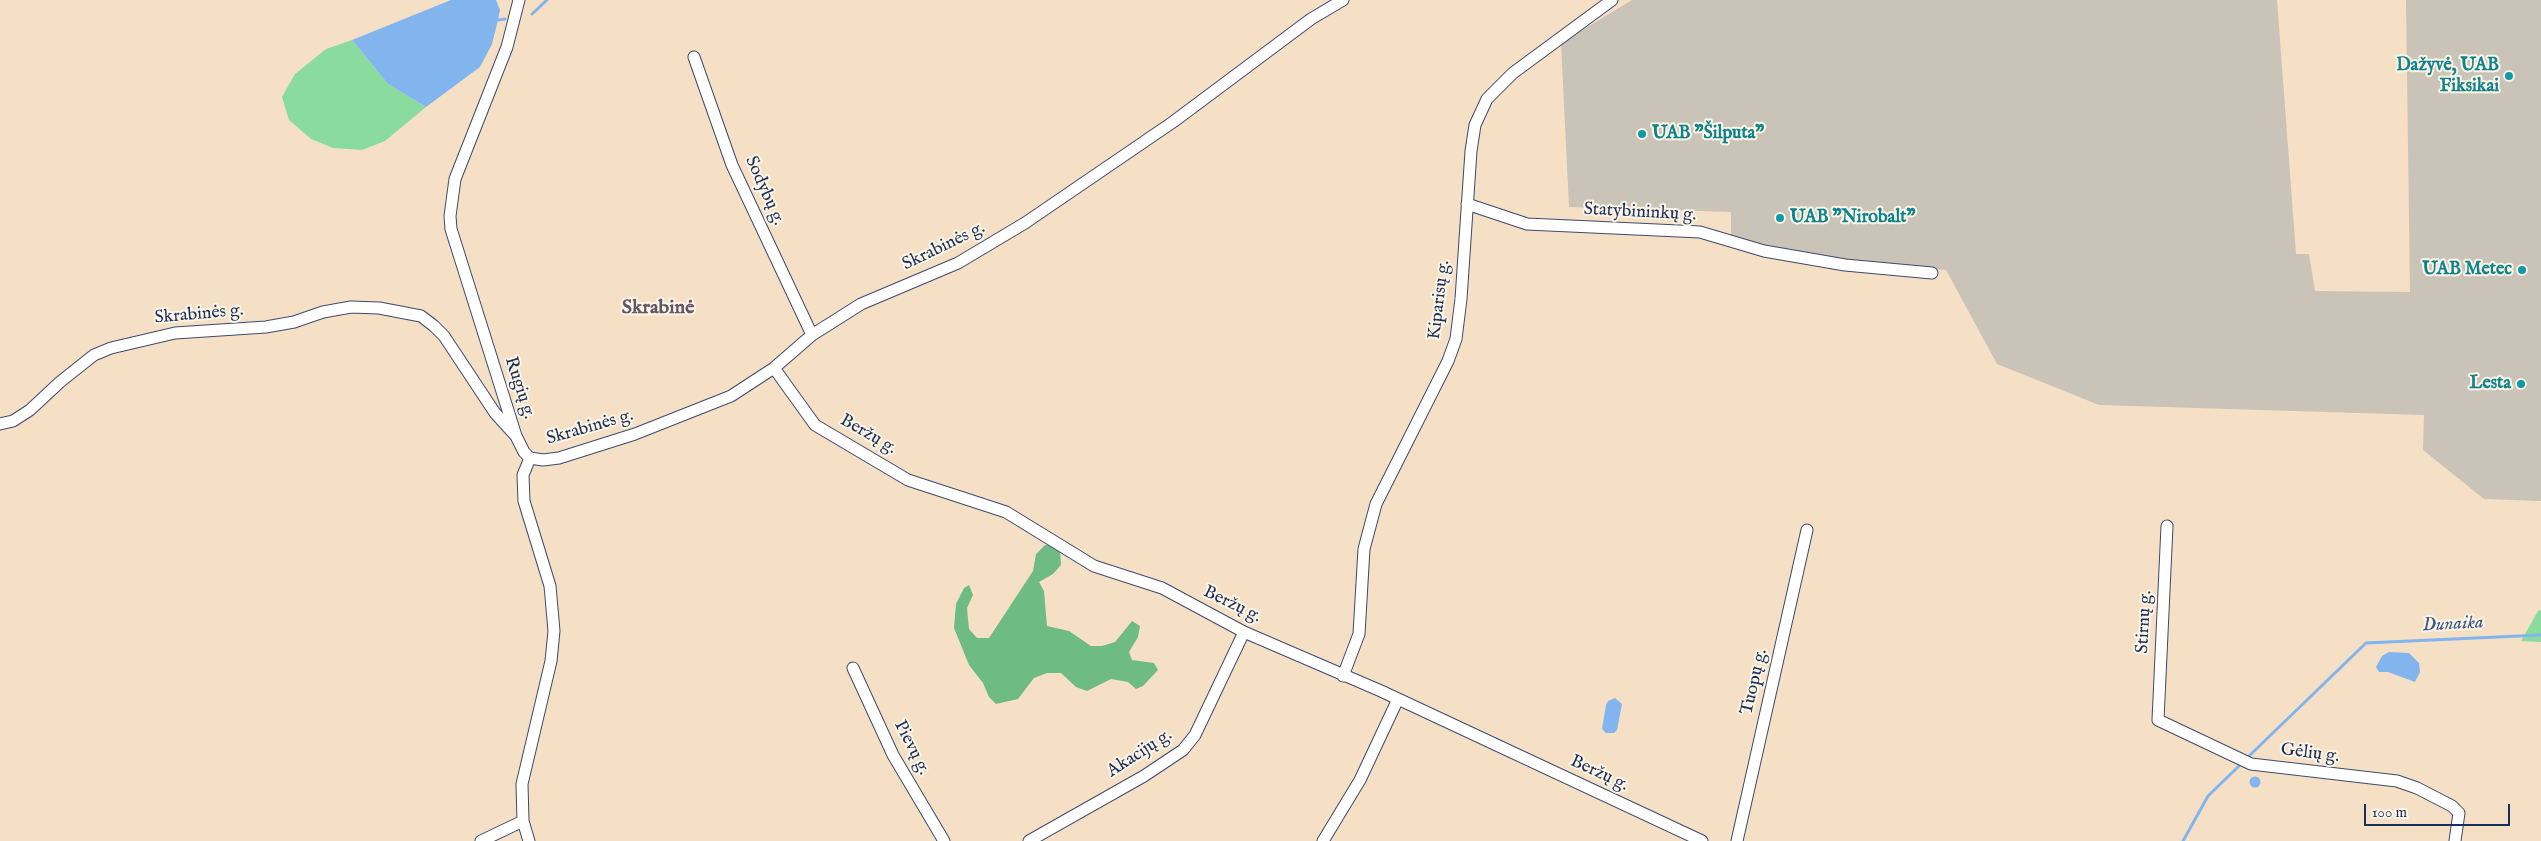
<!DOCTYPE html>
<html>
<head>
<meta charset="utf-8">
<style>
	body { margin:0 }
	#map { position:relative; width:2541px; height:841px; overflow:hidden; background:#f5e0c5; font-family:"IM FELL English",serif }
	canvas { display:block }
	.scale { position:absolute; left:2364px; top:804px; width:146px; height:22px; box-sizing:border-box; border:2px solid #1b2f5e; border-top:0; padding-left:6px; font-size:15px; line-height:18px; white-space:nowrap; color:#1b2f5e; -webkit-text-stroke:4px #fcf5e5; paint-order:stroke }
</style>
</head>
<body>
<div id="map">
<canvas width="2541" height="841"></canvas>
<div class="scale">100 m</div>
</div>
<script>
const ctx = document.querySelector('canvas').getContext('2d');
ctx.lineJoin = 'round';
function fill(path, color) {
  ctx.fillStyle = color;
  ctx.fill(path, 'evenodd');
}
function shape(rows) {
  const path = new Path2D();
  for (const r of rows) {
    if (r.length === 3) {
      path.moveTo(r[0] + r[2], r[1]);
      path.arc(r[0], r[1], r[2], 0, 2 * Math.PI);
      continue;
    }
    path.moveTo(r[0], r[1]);
    for (let i = 2; i < r.length; i += 2) path.lineTo(r[i], r[i + 1]);
  }
  return path;
}
function trace(path, color, width, dash) {
  ctx.strokeStyle = color;
  ctx.lineWidth = width;
  ctx.lineCap = dash ? 'butt' : 'round';
  ctx.setLineDash(dash || []);
  ctx.stroke(path);
}
function write(font, color, halo, rows, align = 'center') {
  ctx.font = font + ' "IM FELL English",serif';
  ctx.lineWidth = 4;
  ctx.setLineDash([]);
  ctx.textBaseline = 'middle';
  ctx.strokeStyle = halo;
  ctx.fillStyle = color;
  for (const [text, x, y, turn = 0] of rows) {
    ctx.save();
    ctx.translate(x, y);
    ctx.rotate((+turn || 0) * Math.PI / 180);
    ctx.textAlign = isNaN(turn) ? turn : align;
    if (halo) ctx.strokeText(text, 0, 0);
    ctx.fillText(text, 0, 0);
    ctx.restore();
  }
}
fill(shape([
	[1632,0,2277,0,2296,254,2309,254,2315,291,2410,292,2406,0,2541,0,2541,501,2484,499,2423,450,2424,415,2099,405,1997,364,1946,270,1844,262,1766,248,1731,237,1731,212,1569,207,1561,43]
]), '#cac3b8');
fill(shape([
	[352,40,388,84,426,107,385,141,362,150,333,148,311,139,289,120,282,97,295,74,326,49],
	[2541,610,2541,642,2521,641,2538,611]
]), '#89dc9d');
fill(shape([
	[1045,545,1052,545,1060,551,1061,565,1053,574,1039,582,1044,591,1047,626,1069,631,1091,646,1102,646,1115,642,1132,621,1140,626,1138,637,1129,652,1132,660,1154,663,1158,670,1143,686,1136,689,1128,682,1111,679,1087,691,1076,687,1061,673,1047,673,1034,678,1018,699,996,704,989,697,983,683,969,665,954,628,956,604,964,588,969,585,973,595,967,608,969,629,977,638,989,638,1033,571,1036,554]
]), '#6ebc84');
fill(shape([
	[451,0,496,0,500,10,498,20,492,44,480,67,426,107,388,84,352,40],
	[2389,652,2409,653,2419,663,2420,672,2415,682,2388,672,2379,672,2376,667,2382,656],
	[1615,698,1622,704,1617,730,1614,733,1606,733,1602,729,1606,705,1608,701],
	[2255,782,5.5]
]), '#82b4ee');
trace(shape([
	[532,14,547,0],
	[498,20,505,19],
	[2248,757,2366,643,2541,635],
	[2183,841,2208,796,2240,765]
]), '#82b4ee', 3);
const minor = shape([
	[519,0,507,47,455,179,450,216,451,229,516,436,524,452,530,458],
	[694,57,732,165,812,335],
	[1467,204,1527,224,1700,232,1764,251,1845,265,1932,273],
	[774,368,815,425,908,480,1006,512,1094,566,1162,588,1244,632,1381,691,1702,841],
	[0,424,13,421,30,410,60,382,94,355,111,348,175,333,266,327,294,322,323,312,351,307,379,308,421,316,434,326,444,336,495,413,516,436],
	[530,458,543,460,559,458,635,434,731,396,774,368,812,335,861,304,958,263,1025,223,1173,122,1311,19,1343,0],
	[2167,526,2158,720,2251,764,2397,781,2417,788,2452,806,2459,813,2455,841],
	[853,668,893,755,944,841],
	[1343,676,1359,634,1364,549,1376,504,1448,361,1456,339,1461,299,1471,151,1475,125,1487,99,1513,73,1612,0],
	[481,841,523,821],
	[529,841,523,821,522,784,551,661,554,631,550,586,524,501,523,475,530,458],
	[1029,841,1144,776,1183,750,1195,735,1244,632],
	[1323,841,1360,780,1398,699],
	[1737,841,1807,530]
]);
trace(minor, '#3c4a6d', 13);
trace(minor, '#fff', 11);
for (const [x, y, r, color] of [
	[2509,76,5,"#0f9aa8"],
	[1642,134,5,"#0f9aa8"],
	[1780,218,5,"#0f9aa8"],
	[2522,270,5,"#0f9aa8"],
	[2521,384,5,"#0f9aa8"]
]) {
  const dot = new Path2D();
  dot.arc(x, y, r, 0, 2 * Math.PI);
  ctx.fillStyle = color;
  ctx.fill(dot);
  trace(dot, '#fcf5e5', 2);
}
write('bold 18px', '#0d838f', '#fcf5e5', [
	["Dažyvė, UAB",2499,66],
	["Fiksikai",2499,87],
	["UAB \"Šilputa\"",1652,134,"left"],
	["UAB \"Nirobalt\"",1790,218,"left"],
	["UAB Metec",2512,270],
	["Lesta",2511,384]
], 'right');
write('18px', '#1b2f5e', '#fcf5e5', [
	["Sodybų g.",764,191,66],
	["Statybininkų g.",1640,213,3],
	["Skrabinės g.",944,247,-26],
	["Kiparisų g.",1440,300,-83],
	["Skrabinės g.",199,315,-5],
	["Rugių g.",519,388,72],
	["Skrabinės g.",590,428,-16],
	["Beržų g.",868,435,30],
	["Beržų g.",1232,605,26],
	["Stirnų g.",2145,622,-87],
	["Tuopų g.",1755,682,-77],
	["Pievų g.",911,748,63],
	["Akacijų g.",1140,754,-33],
	["Gėlių g.",2310,754,7],
	["Beržų g.",1599,774,25]
]);
write('italic 19px', '#3a5789', '#fcf5e5', [
	["Dunaika",2453,625,-3]
]);
write('bold 20px', '#615866', '#fcf5e5', [
	["Skrabinė",658,309]
]);
</script>
</body>
</html>
